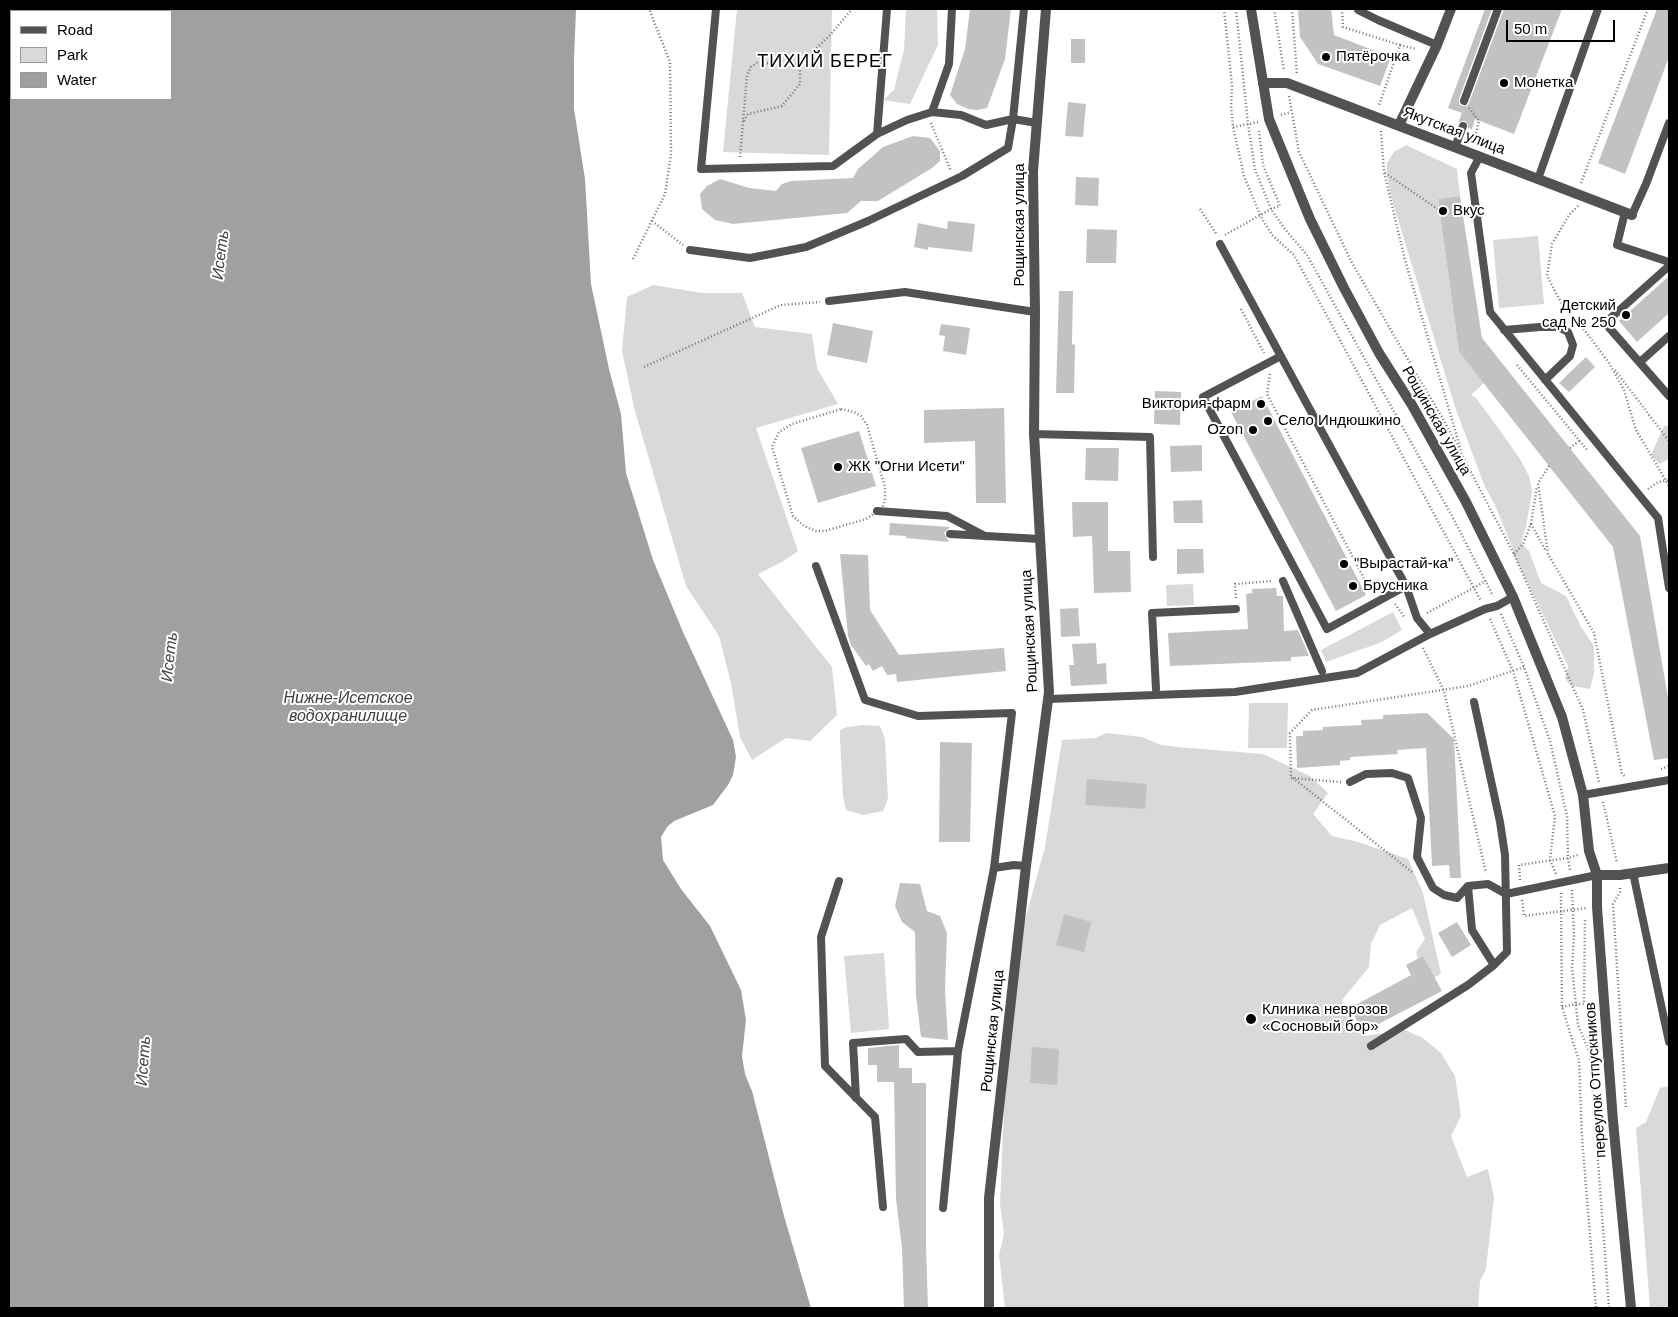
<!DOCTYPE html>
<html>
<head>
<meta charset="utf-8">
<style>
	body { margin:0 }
	#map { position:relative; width:1678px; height:1317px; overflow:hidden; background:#fff; font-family:Helvetica,sans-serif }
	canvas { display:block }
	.frame { position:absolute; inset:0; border:10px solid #000; pointer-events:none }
	.legend { position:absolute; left:10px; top:10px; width:162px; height:90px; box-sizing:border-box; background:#fff; border:1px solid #999; margin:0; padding:6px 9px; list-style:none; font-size:15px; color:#000 }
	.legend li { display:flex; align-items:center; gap:10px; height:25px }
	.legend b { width:25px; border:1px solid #999 }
	.scale { position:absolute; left:1506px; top:20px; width:109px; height:22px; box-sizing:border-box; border:2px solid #000; border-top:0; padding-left:6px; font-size:15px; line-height:18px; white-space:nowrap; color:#000; -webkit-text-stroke:4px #fff; paint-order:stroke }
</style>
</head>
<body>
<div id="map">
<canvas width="1678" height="1317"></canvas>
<div class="frame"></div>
<ul class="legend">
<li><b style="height:6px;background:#525252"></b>Road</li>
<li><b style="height:14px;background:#d9d9d9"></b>Park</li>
<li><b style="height:14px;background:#a0a0a0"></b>Water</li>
</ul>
<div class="scale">50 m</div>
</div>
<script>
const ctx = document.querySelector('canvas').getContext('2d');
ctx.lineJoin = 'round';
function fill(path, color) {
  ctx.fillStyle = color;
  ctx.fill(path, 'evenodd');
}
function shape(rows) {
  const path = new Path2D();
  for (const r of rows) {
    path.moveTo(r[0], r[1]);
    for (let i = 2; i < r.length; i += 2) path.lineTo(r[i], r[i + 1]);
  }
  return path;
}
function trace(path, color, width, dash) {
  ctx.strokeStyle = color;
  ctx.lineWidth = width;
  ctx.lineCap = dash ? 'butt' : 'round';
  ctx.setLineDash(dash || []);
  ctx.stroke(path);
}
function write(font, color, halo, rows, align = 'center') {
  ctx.font = font + ' Helvetica,sans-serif';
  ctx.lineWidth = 4;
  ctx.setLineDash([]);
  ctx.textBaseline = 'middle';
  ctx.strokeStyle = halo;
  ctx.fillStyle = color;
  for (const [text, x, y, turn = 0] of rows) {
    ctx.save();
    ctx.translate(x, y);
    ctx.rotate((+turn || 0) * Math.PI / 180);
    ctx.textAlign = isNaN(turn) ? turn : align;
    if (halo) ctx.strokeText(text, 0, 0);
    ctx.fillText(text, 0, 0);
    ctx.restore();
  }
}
fill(shape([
	[737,9,832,9,829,155,723,152],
	[906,9,937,9,938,45,910,104,883,100,894,90,904,50],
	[1406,145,1457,169,1460,196,1438,199,1459,352,1484,383,1471,395,1476,398,1499,429,1520,459,1529,476,1532,491,1526,527,1521,542,1529,551,1541,583,1566,596,1581,627,1594,646,1594,673,1590,689,1572,686,1565,679,1568,666,1513,553,1513,549,1494,503,1485,487,1455,407,1390,193,1387,176,1387,163,1394,152],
	[1538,236,1544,304,1499,308,1493,240],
	[653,285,702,293,742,293,755,327,812,334,817,368,838,404,756,428,798,551,782,562,758,574,832,667,837,715,810,741,786,738,752,760,740,737,731,683,719,636,686,586,635,411,622,351,627,297],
	[1664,426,1669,426,1669,459,1659,464,1651,455],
	[1193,584,1194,605,1167,606,1166,585],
	[1393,612,1402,630,1382,642,1326,662,1321,650],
	[1249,703,1288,703,1287,748,1248,748],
	[864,725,880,726,885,739,888,799,883,811,863,815,846,810,843,797,840,739,840,730,847,727],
	[1107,733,1142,737,1161,745,1178,747,1263,754,1310,776,1328,793,1313,814,1332,836,1358,842,1408,859,1423,893,1441,974,1431,979,1420,967,1416,952,1425,939,1412,908,1380,925,1371,944,1369,967,1342,1000,1350,1024,1364,1036,1405,1030,1423,1038,1441,1053,1455,1076,1461,1116,1451,1136,1467,1177,1488,1169,1494,1197,1486,1269,1480,1281,1478,1308,1005,1308,999,1255,1004,1234,1000,1204,1005,1085,1019,942,1045,847,1062,740,1095,738],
	[884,953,889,1029,851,1033,844,956],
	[1669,1086,1669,1308,1650,1308,1636,1128,1646,1122,1660,1088]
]), '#d9d9d9');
fill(shape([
	[33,9,576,9,574,59,574,109,585,179,591,284,609,369,621,414,626,473,653,560,683,632,733,740,736,757,733,775,728,785,713,805,674,821,667,827,661,837,663,860,681,889,710,926,741,990,746,1020,742,1056,745,1074,752,1091,784,1216,811,1308,9,1308,9,37,11,35,11,99,171,99,171,11,32,11]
]), '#a0a0a0');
fill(shape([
	[970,9,1011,9,1005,59,987,108,977,110,968,109,957,104,950,95,965,49],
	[1298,9,1331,9,1334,35,1391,57,1380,86,1318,64,1300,37],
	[1485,9,1492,9,1459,99,1459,104,1463,106,1467,106,1469,103,1504,9,1562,9,1514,134,1475,119,1472,129,1468,128,1468,125,1465,121,1462,121,1458,123,1462,113,1448,108],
	[1657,9,1669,9,1669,57,1625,174,1598,163],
	[1071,39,1085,39,1085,63,1071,63],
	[1068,102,1086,104,1083,137,1065,136],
	[913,136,930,138,940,151,940,161,932,168,878,201,861,201,847,213,733,224,715,220,702,209,700,194,707,186,720,179,749,188,776,191,782,184,791,181,853,178,858,169,883,147],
	[1076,177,1099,178,1098,206,1075,205],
	[1460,196,1482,338,1640,536,1669,703,1669,758,1654,760,1613,547,1459,352,1438,199],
	[948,221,975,224,972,252,928,247,928,250,914,247,918,223,947,229],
	[1087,229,1117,230,1116,263,1086,263],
	[1669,276,1669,313,1637,342,1619,321],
	[1059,291,1073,291,1072,344,1075,345,1074,393,1056,393],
	[833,323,873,331,867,363,827,355],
	[941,324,970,328,966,355,943,351,945,336,939,335],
	[1586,357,1595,367,1569,392,1559,383],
	[1155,391,1181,392,1180,425,1154,424],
	[1262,396,1366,595,1336,611,1231,412],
	[1004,408,1006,503,976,503,975,441,924,443,924,410],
	[859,431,876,486,818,503,801,448],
	[1202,445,1202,471,1171,472,1170,446],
	[1086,448,1119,448,1118,481,1085,480],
	[1202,500,1203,523,1174,523,1173,501],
	[1072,502,1108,502,1108,551,1130,551,1131,592,1094,593,1092,536,1073,537],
	[890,523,950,527,944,533,949,542,906,538,906,536,889,535],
	[1177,549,1203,549,1204,573,1177,574],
	[840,554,868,555,870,610,899,655,1004,648,1006,671,897,682,896,674,887,675,882,666,873,671,869,664,866,666,851,645,848,636],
	[1276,588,1277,596,1283,596,1284,631,1298,630,1309,656,1291,657,1291,661,1170,666,1168,633,1248,629,1246,594,1252,593,1252,589],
	[1078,608,1080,636,1061,637,1060,609],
	[1096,643,1097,664,1106,663,1107,684,1071,686,1069,665,1074,665,1072,644],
	[1427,713,1454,739,1461,878,1450,878,1449,865,1432,866,1426,748,1397,750,1398,754,1350,757,1350,760,1340,761,1340,765,1297,768,1296,736,1303,736,1303,731,1323,730,1323,727,1362,725,1361,720,1383,719,1383,715],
	[940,742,972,743,970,842,939,842],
	[1087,779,1147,784,1145,809,1085,805],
	[900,883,920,884,927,911,940,916,947,933,945,991,948,1040,921,1037,916,996,915,932,902,922,895,906],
	[1064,914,1091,922,1084,952,1056,945],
	[1457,922,1471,945,1452,957,1438,933],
	[1423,956,1442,991,1363,1032,1350,1008,1411,975,1406,965],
	[899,1045,899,1068,912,1068,912,1083,926,1083,926,1245,928,1308,904,1308,902,1248,896,1199,894,1082,877,1082,877,1065,868,1065,868,1048],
	[1032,1047,1059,1049,1057,1085,1030,1083]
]), '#c2c2c2');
trace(shape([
	[1224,9,1232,86,1231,106,1233,127,1244,176,1261,217,1272,235,1294,255,1481,601],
	[1236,9,1248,124,1255,169,1271,209,1284,228,1307,255,1452,516,1493,596],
	[1274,9,1284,71],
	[1292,9,1297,74],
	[1342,9,1343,27,1400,45,1379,105],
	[25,11,26,9],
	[9,22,11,23],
	[9,31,11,29],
	[1400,45,1416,49],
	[1289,96,1299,152,1351,261,1400,346,1443,419,1514,554,1583,710,1599,782],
	[1469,108,1479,121,1474,141],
	[1281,115,1291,112],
	[744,121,748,114,782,106,800,84,800,64],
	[931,123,951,171],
	[1233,127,1259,122],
	[1381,131,1384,172,1405,260,1461,450],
	[740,157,747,75,751,67,757,63,800,64,831,34,852,9],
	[1385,173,1439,210],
	[1581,183,1648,9],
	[1578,206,1569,215,1552,244,1547,276,1564,308,1586,332,1609,363,1624,390,1636,430,1669,486],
	[1200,209,1217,235],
	[652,221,683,245],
	[1225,235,1271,209,1280,206,1263,165,1259,131],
	[633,259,665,194,671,154,670,62,649,9],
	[1241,309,1264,353],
	[1517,365,1588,451],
	[644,367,781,305,820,302],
	[1615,370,1669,441],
	[1270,374,1267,394,1370,590,1384,584,1385,586],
	[841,409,854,412,861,416,867,425,885,487,885,500,882,508,866,519,825,531,816,531,804,526,793,516,772,447,779,432,792,424,841,409],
	[1570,448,1579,441],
	[1549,466,1538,483,1548,554,1594,633,1622,774,1625,776],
	[1648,489,1658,482,1669,480],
	[1531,524,1546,551],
	[1514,554,1523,544,1531,524,1537,486],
	[1236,598,1235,584,1273,581],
	[1395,604,1405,618],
	[1427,613,1486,581],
	[1501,614,1524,667,1550,741,1567,816,1568,858,1570,870],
	[1490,619,1513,671,1555,816,1550,860,1556,874],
	[1423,648,1444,691,1486,873],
	[1661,769,1669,766],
	[1293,778,1412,872],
	[1341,782,1291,778,1290,733,1312,710,1468,686,1524,667],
	[1603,802,1617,863],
	[1520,880,1519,865,1568,858,1578,855],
	[1620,888,1620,892,1613,904,1626,1107],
	[1572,890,1574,934,1572,968,1578,1025,1590,1054,1609,1308],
	[1561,893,1562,1007,1579,1061,1582,1138,1596,1308],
	[1522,900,1524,916,1587,908],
	[1562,1007,1576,1004,1584,1004,1585,920]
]), '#747474', 2.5, [1, 2.5]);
trace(shape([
	[716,9,701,169,833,166,877,134,907,120,932,112,961,115,986,125,1013,119,1037,123],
	[1358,9,1358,10,1378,20,1437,45],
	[1464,101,1498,9],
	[932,112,949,64,952,9],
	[877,134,887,9],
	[1455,147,1463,126],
	[1480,156,1471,173,1490,312,1658,518,1669,588],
	[1538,179,1598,9],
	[1625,212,1617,245,1669,262],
	[1632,215,1646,184,1669,123],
	[1220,244,1396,568,1406,586,1417,618,1430,634],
	[690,250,750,258,806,247,868,221,962,176,1008,148,1013,119,1024,9],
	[1669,266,1605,323,1669,396],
	[829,301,905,292,1035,312],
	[1504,330,1540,327,1558,327,1568,332,1573,345,1570,356,1545,380],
	[1281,356,1203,397,1327,629,1406,586],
	[1640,362,1669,336],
	[1034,434,1150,437,1153,557],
	[877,511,947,516,985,536],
	[950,534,1040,539],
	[816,566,865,700,918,716,1012,713,994,868,958,1051,943,1208],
	[1283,581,1322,671],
	[1156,689,1152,613,1236,609],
	[1049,699,1235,692,1357,673,1430,634,1485,609,1497,606,1513,597],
	[1474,702,1500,822,1505,855,1507,952,1494,965],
	[1350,782,1366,774,1392,773,1408,778,1421,818,1417,857,1433,888,1444,895,1457,898,1468,886,1488,884,1506,894,1597,875],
	[1583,795,1669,780],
	[994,868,1014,865,1026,866],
	[1633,873,1669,1042],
	[839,881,821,937,825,1066,875,1117,883,1207],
	[1371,1046,1468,985,1494,965,1472,930,1468,886],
	[856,1098,853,1043,906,1039,918,1052,958,1051]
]), '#525252', 8);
trace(shape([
	[1263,83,1287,83,1632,215],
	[989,1308,989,1198,1026,866,1049,692,1034,434,1035,312,1033,171,1046,9]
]), '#525252', 10);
trace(shape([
	[1251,9,1269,119,1310,219,1344,288,1379,353,1412,405,1466,502,1513,597,1562,717,1583,795,1589,851,1597,875,1597,907,1613,1121,1631,1308],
	[1399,125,1437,45,1451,9],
	[1597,875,1620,875,1669,868]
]), '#525252', 10);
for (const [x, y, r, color] of [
	[1326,57,5,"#000"],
	[1504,83,5,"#000"],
	[1443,211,5,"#000"],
	[1626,315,5,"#000"],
	[1261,404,5,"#000"],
	[1268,421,5,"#000"],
	[1253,430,5,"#000"],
	[838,467,5,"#000"],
	[1344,564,5,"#000"],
	[1353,586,5,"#000"],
	[1251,1019,6,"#000"]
]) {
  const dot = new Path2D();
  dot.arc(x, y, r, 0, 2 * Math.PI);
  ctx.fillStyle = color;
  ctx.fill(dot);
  trace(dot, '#fff', 2);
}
write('15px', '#000', '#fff', [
	["Пятёрочка",1336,57],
	["Монетка",1514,83],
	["Вкус",1453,211],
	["Детский",1616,306,"right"],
	["сад № 250",1616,323,"right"],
	["Виктория-фарм",1251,404,"right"],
	["Село Индюшкино",1278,421],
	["Ozon",1243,430,"right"],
	["ЖК \"Огни Исети\"",848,467],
	["\"Вырастай-ка\"",1354,564],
	["Брусника",1363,586],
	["Клиника неврозов",1262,1010],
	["«Сосновый бор»",1262,1027]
], 'left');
write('15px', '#000', '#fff', [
	["Якутская улица",1454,131,21],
	["Рощинская улица",1020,225,-90],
	["Рощинская улица",1436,421,60],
	["Рощинская улица",1030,631,-93],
	["Рощинская улица",993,1031,-84],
	["переулок Отпускников",1596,1080,-94]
]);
write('italic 16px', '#414141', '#fff', [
	["Исеть",221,255,-83],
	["Исеть",170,657,-84],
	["Нижне-Исетское",348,699],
	["водохранилище",348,717],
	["Исеть",144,1061,-86]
]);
ctx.letterSpacing = '1px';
write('18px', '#000', '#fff', [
	["ТИХИЙ БЕРЕГ",825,62]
]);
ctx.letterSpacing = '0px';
</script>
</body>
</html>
